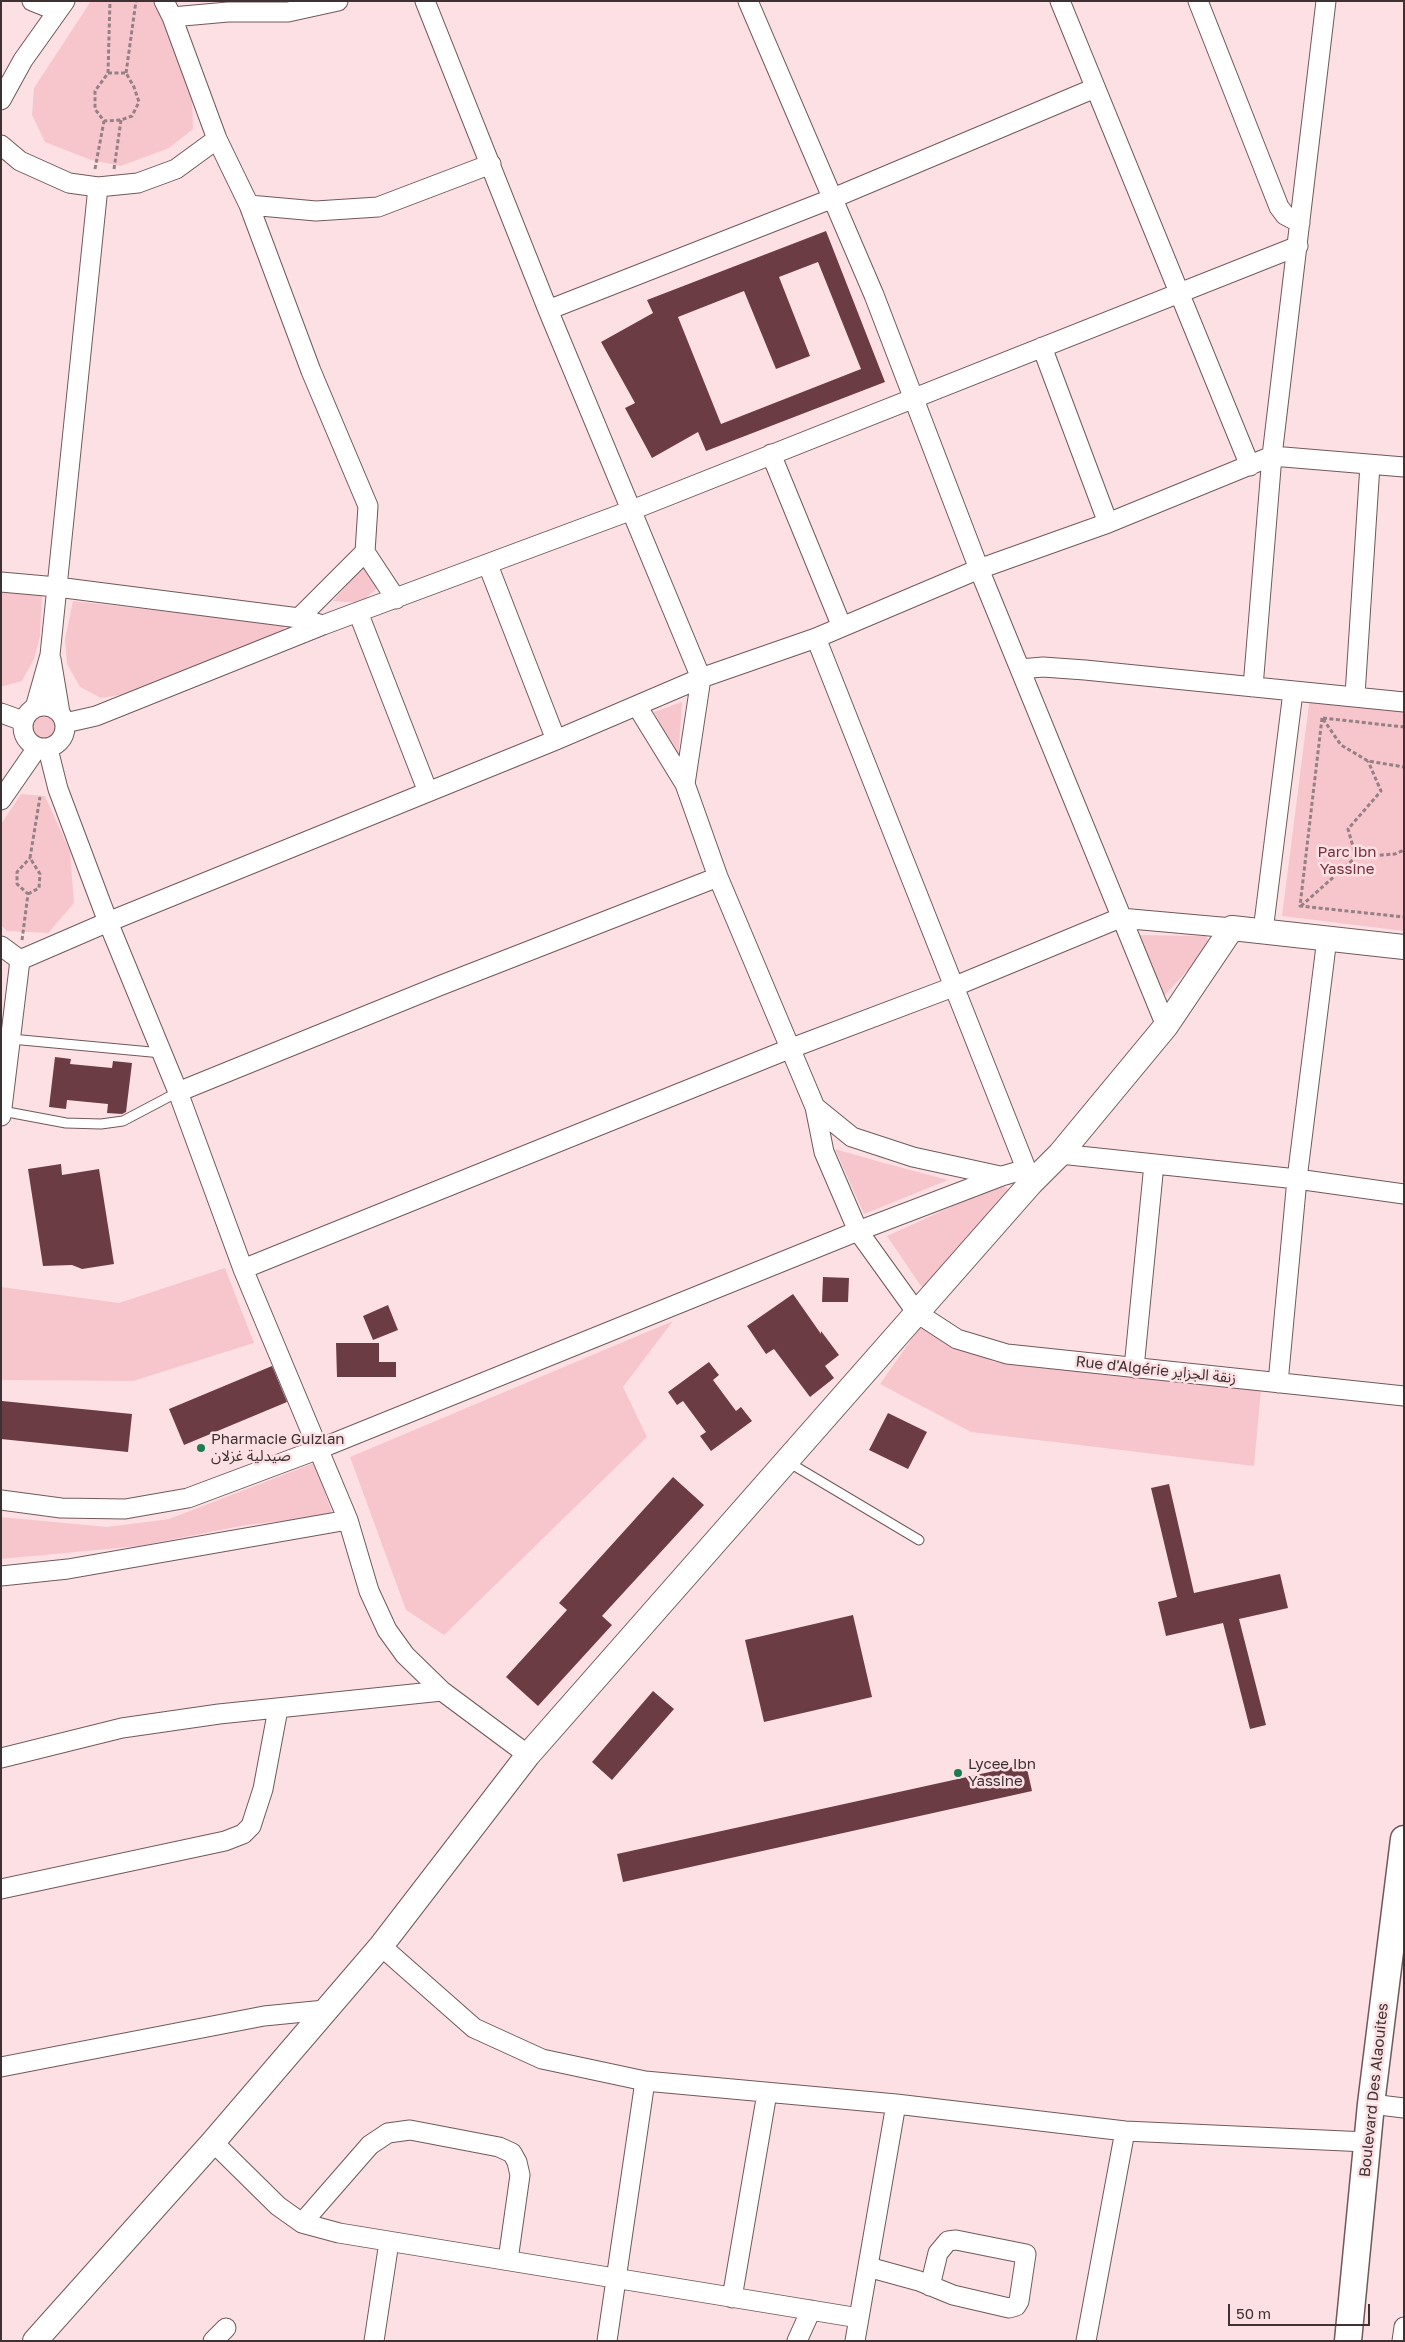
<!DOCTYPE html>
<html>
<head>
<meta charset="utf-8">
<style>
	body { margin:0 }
	#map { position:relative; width:1405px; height:2342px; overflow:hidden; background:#fde0e3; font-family:"Golos Text",sans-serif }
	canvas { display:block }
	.frame { position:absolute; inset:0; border:2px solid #3d3133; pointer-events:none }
	.scale { position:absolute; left:1228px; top:2304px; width:142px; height:22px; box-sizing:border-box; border:2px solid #3d3133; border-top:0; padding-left:6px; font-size:15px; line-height:18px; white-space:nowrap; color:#3d3133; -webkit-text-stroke:4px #fde0e3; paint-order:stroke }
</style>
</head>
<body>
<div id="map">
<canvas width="1405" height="2342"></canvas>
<div class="frame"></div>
<div class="scale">50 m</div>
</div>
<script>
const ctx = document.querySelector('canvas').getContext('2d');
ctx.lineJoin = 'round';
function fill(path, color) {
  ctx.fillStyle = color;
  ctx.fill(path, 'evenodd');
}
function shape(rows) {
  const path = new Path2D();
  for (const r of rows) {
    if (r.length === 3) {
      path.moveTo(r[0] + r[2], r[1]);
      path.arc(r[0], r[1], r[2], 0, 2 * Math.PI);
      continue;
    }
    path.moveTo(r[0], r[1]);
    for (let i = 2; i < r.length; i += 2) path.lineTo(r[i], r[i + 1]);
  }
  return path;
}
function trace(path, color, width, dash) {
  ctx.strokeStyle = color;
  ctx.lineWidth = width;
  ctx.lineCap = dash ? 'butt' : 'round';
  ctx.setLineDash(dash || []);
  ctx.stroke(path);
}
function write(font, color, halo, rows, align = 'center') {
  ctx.font = font + ' "Golos Text","Noto Sans Arabic",sans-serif';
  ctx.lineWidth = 5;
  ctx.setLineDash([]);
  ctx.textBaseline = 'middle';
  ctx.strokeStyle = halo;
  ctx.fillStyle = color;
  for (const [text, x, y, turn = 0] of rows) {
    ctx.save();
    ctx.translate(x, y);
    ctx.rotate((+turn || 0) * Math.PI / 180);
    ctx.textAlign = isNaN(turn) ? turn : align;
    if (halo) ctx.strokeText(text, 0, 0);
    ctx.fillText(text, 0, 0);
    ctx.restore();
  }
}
fill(shape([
	[91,1,154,1,192,94,193,129,169,148,121,166,91,160,45,142,32,115,34,88],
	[366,564,380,585,361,603,333,601],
	[1,591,42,595,40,636,34,659,22,681,4,686,1,686],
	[73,601,284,625,284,633,125,694,101,698,80,687,67,664,65,639],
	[1310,696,1404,708,1404,931,1282,916],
	[682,702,678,760,654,712],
	[44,728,11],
	[21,794,45,796,70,851,74,903,48,933,7,931,1,925,1,824],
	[1137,935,1206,936,1211,945,1164,996],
	[835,1149,884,1163,948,1180,864,1214],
	[1001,1184,1010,1191,923,1289,887,1236],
	[225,1268,254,1343,133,1381,1,1380,1,1287,119,1303],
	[673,1321,623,1387,647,1437,444,1635,406,1610,350,1457],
	[921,1326,994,1362,1261,1390,1254,1466,971,1432,880,1384],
	[314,1463,333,1515,246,1525,139,1546,1,1559,1,1517,107,1527,169,1519]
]), '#f7c6cd');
fill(shape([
	[826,231,885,382,706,451,698,432,652,458,625,408,635,403,601,342,653,313,647,300],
	[818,262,861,369,721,424,678,317,744,291,776,369,810,356,779,277],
	[55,1057,71,1059,70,1064,112,1068,113,1061,132,1063,126,1112,122,1114,107,1113,108,1104,67,1100,66,1109,49,1107],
	[61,1164,62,1175,99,1169,114,1264,82,1269,72,1265,43,1266,28,1169],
	[823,1277,849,1278,848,1302,822,1302],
	[793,1294,821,1334,821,1331,839,1355,825,1366,834,1378,810,1397,774,1349,766,1354,747,1326],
	[388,1305,398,1330,373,1340,363,1316],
	[336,1343,379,1343,379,1362,396,1362,396,1377,337,1377],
	[709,1362,719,1375,713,1380,736,1411,741,1407,752,1421,711,1451,700,1436,706,1432,683,1401,677,1405,668,1392],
	[272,1366,287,1402,184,1445,169,1409],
	[2,1401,132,1414,128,1452,1,1439],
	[888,1413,927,1432,908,1469,869,1450],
	[673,1477,704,1505,602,1616,612,1625,538,1706,506,1677,567,1610,559,1603],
	[1169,1484,1194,1593,1280,1574,1288,1608,1239,1619,1266,1725,1250,1729,1223,1623,1166,1636,1158,1602,1177,1597,1151,1488],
	[853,1615,872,1697,764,1722,745,1640],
	[653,1691,674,1709,612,1780,592,1762],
	[1026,1764,1032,1791,623,1882,617,1854]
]), '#6c3c44');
const service = shape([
	[11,1039,162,1053],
	[2,1111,66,1123,101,1124,123,1121,178,1092],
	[788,1462,919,1540]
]);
const minor = shape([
	[32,1,57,11],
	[164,1,172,17,217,139,249,205,311,371,368,506,365,552,396,599],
	[425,1,548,310,701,678,685,784],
	[748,1,874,295,979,569,1166,1026],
	[1060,1,1250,466],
	[1198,1,1279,207,1285,215,1300,223],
	[172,17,228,12,288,12,338,1],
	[1,100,23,60,65,1],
	[1,145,20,161,69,183,98,187,138,183,176,169,217,139],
	[249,205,316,211,378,207,491,164],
	[548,310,831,199,1095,88],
	[1042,347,1108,523],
	[771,454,842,627],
	[488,565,556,740],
	[1,582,57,587,299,618,323,625],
	[358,612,428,792],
	[299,618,365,552],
	[816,638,1031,1181],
	[51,659,60,713],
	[1020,669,1043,667,1085,670,1404,702],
	[1253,687,1272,456,1326,1],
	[1355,695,1370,465],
	[44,727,21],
	[637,706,685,784,718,877,815,1107,824,1152,858,1231,917,1313,957,1339,1007,1354,1404,1396],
	[35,708,50,655,98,187],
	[1,713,23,721],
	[65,723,96,716,323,625,632,510,1298,246],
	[48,749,58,789,108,922,178,1092,243,1269,348,1520,369,1591,387,1630,405,1655,442,1691,528,1755],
	[1,800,37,748],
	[1263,931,1293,692],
	[1,946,20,960,1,1116],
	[20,960,108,922,556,740,701,678,816,638,979,569,1108,523,1272,456,1404,467],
	[178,1092,439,986,718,877],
	[815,1107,852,1137,913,1157,1000,1176],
	[1060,1154,1297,1179,1404,1194],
	[243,1269,789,1049,953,987,1120,918,1232,928],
	[1134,1368,1154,1164],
	[1278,1383,1297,1179,1327,938],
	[1,1500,61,1508,125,1509,188,1498,319,1449,858,1231,1002,1176,1026,1169],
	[1,1576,68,1569,348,1520],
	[1,1758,122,1728,219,1714,442,1691],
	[1,1889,225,1841,243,1834,251,1826,263,1789,278,1709],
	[381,1946,474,2028,542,2059,645,2081,896,2104,1125,2131,1367,2142],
	[1,2067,264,2016,325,2010],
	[1371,2104,1404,2108],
	[213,2142,278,2206,302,2223,339,2233,859,2318],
	[302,2223,370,2145,388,2133,410,2130,499,2147,512,2153,517,2162,520,2175,508,2260],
	[868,2267,919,2281,953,2295,1009,2308,1016,2306,1019,2301,1026,2254,956,2240,948,2241,938,2253,930,2286],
	[732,2298,767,2093],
	[213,2341,226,2328],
	[374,2341,389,2242],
	[607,2341,645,2081],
	[797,2341,811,2310],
	[855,2341,896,2104],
	[1086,2341,1125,2131],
	[1402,2341,1404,2327]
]);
const tertiary = shape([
	[35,2341,213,2142,381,1946,528,1755,1031,1183,1060,1154,1166,1026,1232,928,1404,947]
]);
const secondary = shape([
	[1348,2341,1371,2104,1404,1839]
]);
trace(service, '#71585c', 11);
trace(minor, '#71585c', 21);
trace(tertiary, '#71585c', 26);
trace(secondary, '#71585c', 29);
trace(shape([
	[108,73,126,73,134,87,139,102,132,116,121,120,104,121,95,109,95,91,108,73,110,1],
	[126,73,136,1],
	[95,169,104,121],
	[114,169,121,120],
	[1322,718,1300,906,1404,917],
	[1323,718,1404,727],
	[1323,719,1341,745,1368,761,1404,767],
	[1356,857,1348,829,1381,791,1368,761],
	[28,894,39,888,40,874,30,858,40,797],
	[1301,906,1356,857,1395,854,1404,850],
	[22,940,28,894,17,884,17,872,30,858]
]), '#958184', 3, [4, 2.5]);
trace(service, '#fff', 9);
trace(minor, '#fff', 19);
trace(tertiary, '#fff', 24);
trace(secondary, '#fff', 26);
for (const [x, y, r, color] of [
	[201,1448,5,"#1e7c52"],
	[958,1773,5,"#1e7c52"]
]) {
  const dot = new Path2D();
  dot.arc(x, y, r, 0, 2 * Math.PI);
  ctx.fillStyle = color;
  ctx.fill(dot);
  trace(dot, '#fde0e3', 2);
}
write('15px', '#742e3d', '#fde0e3', [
	["Parc Ibn",1347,852],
	["Yassine",1347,869]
]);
write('15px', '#3d3133', '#fde0e3', [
	["Rue d'Algérie زنقة الجزاير",1156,1370,6],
	["Boulevard Des Alaouites",1374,2090,-84]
]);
write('15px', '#3d3133', '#fde0e3', [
	["Pharmacie Guizlan",211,1439],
	["صيدلية غزلان",211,1456],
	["Lycee Ibn",968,1764],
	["Yassine",968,1781]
], 'left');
</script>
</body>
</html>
